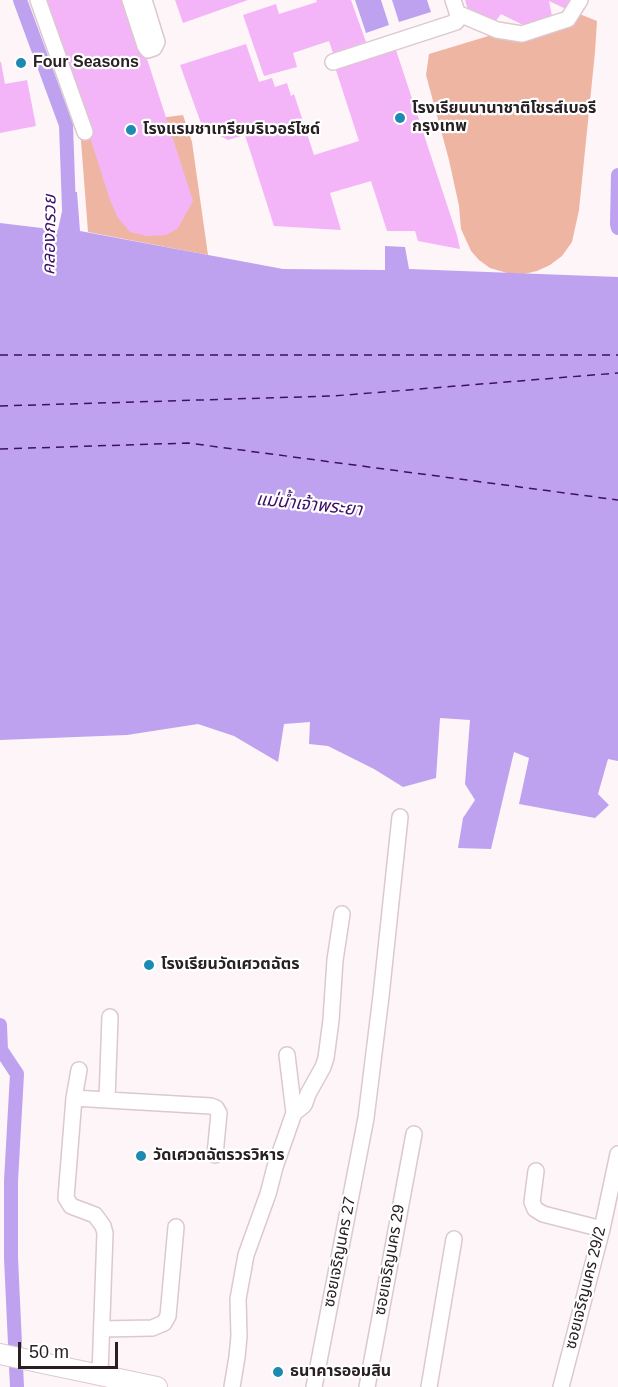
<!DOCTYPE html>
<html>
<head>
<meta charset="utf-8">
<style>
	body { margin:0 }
	#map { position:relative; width:618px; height:1387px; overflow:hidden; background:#fdf5f8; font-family:Helvetica,sans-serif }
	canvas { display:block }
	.scale { position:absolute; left:18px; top:1342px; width:100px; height:27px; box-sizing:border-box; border:3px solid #282023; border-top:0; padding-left:8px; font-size:18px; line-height:21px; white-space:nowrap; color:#282023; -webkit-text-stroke:4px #fff; paint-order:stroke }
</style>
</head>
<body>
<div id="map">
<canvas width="618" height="1387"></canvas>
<div class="scale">50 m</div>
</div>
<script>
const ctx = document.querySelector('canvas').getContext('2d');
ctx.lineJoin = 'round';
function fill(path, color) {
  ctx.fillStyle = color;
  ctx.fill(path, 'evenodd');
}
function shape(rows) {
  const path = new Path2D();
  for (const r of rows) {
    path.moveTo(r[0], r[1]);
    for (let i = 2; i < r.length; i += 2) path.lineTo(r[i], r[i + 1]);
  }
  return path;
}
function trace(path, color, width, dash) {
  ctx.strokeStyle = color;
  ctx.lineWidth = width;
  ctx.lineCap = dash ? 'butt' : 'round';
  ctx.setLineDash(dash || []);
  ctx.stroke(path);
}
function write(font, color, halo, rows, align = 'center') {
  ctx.font = font + ' Helvetica,"Noto Sans Thai",sans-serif';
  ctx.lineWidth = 4.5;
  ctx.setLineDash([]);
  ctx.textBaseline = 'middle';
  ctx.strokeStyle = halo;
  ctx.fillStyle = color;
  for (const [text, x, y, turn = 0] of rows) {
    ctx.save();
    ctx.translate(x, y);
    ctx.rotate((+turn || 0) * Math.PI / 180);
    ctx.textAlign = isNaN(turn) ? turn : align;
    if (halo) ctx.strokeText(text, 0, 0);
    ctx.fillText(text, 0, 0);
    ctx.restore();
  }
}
fill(shape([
	[582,15,597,21,595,52,579,210,572,242,562,256,550,265,537,271,524,274,507,273,490,268,479,260,471,251,461,229,459,206,449,160,426,75,429,54,505,31,569,16],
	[183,115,192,142,208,255,88,232,80,128]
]), '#efb5a3');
fill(shape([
	[355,0,381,0,389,25,366,33],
	[392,0,427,0,431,12,399,22],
	[66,192,77,192,80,231,283,269,385,270,385,246,405,247,409,269,618,277,618,761,608,759,598,794,609,805,595,818,519,804,529,758,514,752,491,849,458,848,463,818,475,800,465,784,470,720,440,718,436,778,403,787,374,769,328,746,309,744,310,722,284,724,278,762,234,736,198,724,127,735,0,740,0,223,58,230]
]), '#bea2f0');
trace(shape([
	[20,0,66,125,69,209],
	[618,175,617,224,618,228],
	[0,1025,1,1050,17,1074,11,1181,11,1258,17,1387]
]), '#bea2f0', 14);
trace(shape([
	[0,355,618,355],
	[0,406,333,396,618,373],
	[0,449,188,443,618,500]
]), '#3d0f6a', 1.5, [8, 6]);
fill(shape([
	[46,0,128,0,193,201,178,228,166,235,147,236,130,232,118,218,110,200],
	[175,0,248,0,183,23],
	[316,0,351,0,366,42,333,53,329,41,293,53,297,67,264,76,243,15,276,4,279,14,317,2],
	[465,0,573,0,568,10,549,1,552,16,523,25,501,14,495,22,468,10],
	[246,44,259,82,272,78,275,87,287,83,291,96,294,94,314,155,359,141,334,64,394,44,457,235,460,249,418,241,415,231,387,231,371,181,330,193,341,230,274,226,245,135,228,140,202,126,180,65],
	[0,62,1,62,5,84,27,80,36,126,0,133]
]), '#f4b5f8');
const minor = shape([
	[38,0,85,132],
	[130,0,145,46,148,50,154,48,157,42,144,0],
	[457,13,497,30,522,34,568,19,580,0],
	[333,62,456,22,459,18,453,0],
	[79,1070,74,1098,66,1198,71,1206,95,1215,103,1226,105,1233,100,1374],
	[74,1098,107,1100,110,1017],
	[107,1100,211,1106,216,1108,219,1113,215,1155],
	[294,1113,303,1106,305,1103,308,1094,323,1067,326,1058,331,1020,335,960,342,914],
	[536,1171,532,1202,535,1209,543,1214,602,1229],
	[102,1329,152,1328,164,1323,168,1316,176,1227],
	[232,1387,237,1357,239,1336,238,1299,246,1255,268,1194,275,1167,294,1113,287,1055],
	[314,1387,366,1118,381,996,400,817],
	[367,1387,414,1134],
	[429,1387,454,1239],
	[561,1387,602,1229,618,1154]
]);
const major = shape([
	[0,1354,157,1387]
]);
trace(minor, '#dcc8d0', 18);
trace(major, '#dcc8d0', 22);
trace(minor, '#fff', 15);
trace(major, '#fff', 20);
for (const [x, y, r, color] of [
	[21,63,6,"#1d8bb1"],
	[400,118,6,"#1d8bb1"],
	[131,130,6,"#1d8bb1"],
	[149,965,6,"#1d8bb1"],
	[141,1156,6,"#1d8bb1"],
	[278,1372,6,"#1d8bb1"]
]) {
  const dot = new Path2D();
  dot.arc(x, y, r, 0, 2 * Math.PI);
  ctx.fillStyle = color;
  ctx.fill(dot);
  trace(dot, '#fff', 2);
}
write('bold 16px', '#282023', '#fff', [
	["Four Seasons",33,63],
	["โรงเรียนนานาชาติโชรส์เบอรี",412,109],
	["กรุงเทพ",412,127],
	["โรงแรมชาเทรียมริเวอร์ไซด์",143,130],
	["โรงเรียนวัดเศวตฉัตร",161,965],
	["วัดเศวตฉัตรวรวิหาร",153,1156],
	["ธนาคารออมสิน",290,1372]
], 'left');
write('16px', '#282023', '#fff', [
	["ซอยเจริญนคร 27",340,1252,-79],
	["ซอยเจริญนคร 29",390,1260,-80],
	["ซอยเจริญนคร 29/2",586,1288,-76]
]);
write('italic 18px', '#3d0f6a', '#fff', [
	["คลองกรวย",50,235,-89],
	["แม่น้ำเจ้าพระยา",309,505,6]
]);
</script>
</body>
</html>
